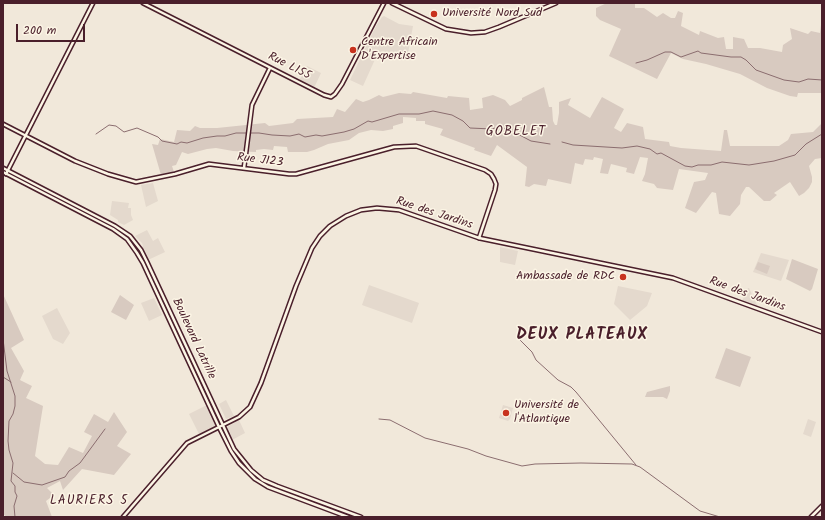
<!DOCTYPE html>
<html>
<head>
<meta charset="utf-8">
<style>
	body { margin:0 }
	#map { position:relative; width:825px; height:520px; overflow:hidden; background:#f1e8da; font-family:Kalam,sans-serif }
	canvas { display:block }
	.frame { position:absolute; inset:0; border:4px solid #4a1f2b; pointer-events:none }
	.scale { position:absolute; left:16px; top:24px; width:69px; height:18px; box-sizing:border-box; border:2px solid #4a1f2b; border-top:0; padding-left:5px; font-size:12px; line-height:14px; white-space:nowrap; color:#4a1f2b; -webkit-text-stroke:3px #fcf5e5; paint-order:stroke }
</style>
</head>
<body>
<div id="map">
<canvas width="825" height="520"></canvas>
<div class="frame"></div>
<div class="scale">200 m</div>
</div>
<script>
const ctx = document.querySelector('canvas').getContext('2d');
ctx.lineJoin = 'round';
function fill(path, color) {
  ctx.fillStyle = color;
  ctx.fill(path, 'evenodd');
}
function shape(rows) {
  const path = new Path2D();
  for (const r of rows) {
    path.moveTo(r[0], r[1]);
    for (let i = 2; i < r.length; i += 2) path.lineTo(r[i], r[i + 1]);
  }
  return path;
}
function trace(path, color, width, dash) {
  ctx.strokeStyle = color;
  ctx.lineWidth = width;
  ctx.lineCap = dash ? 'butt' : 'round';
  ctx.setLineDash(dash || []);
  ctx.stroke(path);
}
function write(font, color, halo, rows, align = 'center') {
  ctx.font = font + ' Kalam,sans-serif';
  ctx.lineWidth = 3;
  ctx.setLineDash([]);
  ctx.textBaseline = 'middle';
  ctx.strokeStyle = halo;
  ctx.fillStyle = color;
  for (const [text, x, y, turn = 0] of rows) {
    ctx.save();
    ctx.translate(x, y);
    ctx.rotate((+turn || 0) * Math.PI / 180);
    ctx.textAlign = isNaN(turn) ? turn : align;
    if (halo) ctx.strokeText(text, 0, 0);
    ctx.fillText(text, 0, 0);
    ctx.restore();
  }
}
fill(shape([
	[384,16,399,24,413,26,407,59,377,55,363,86,350,80,376,26,382,17],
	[307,66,321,73,314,88,299,81],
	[153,183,158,201,146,207,141,185],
	[112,201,129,203,128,208,131,208,131,215,133,220,124,225,118,222,118,220,110,215],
	[147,230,153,241,158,238,165,252,148,260,141,247,143,246,142,243,135,236],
	[500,247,518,251,515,265,500,262],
	[761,253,789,260,781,281,753,272],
	[369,285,419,303,412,323,362,305],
	[618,286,652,293,647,306,630,320,614,304],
	[748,288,749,288,758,307,742,301],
	[154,298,162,315,149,321,141,303],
	[57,308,70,333,63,344,53,339,42,316],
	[226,400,234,416,226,419,219,404],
	[207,405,217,425,199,434,189,414],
	[503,405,513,408,510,419,508,421,499,418],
	[808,419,816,422,811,437,803,434],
	[239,420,245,433,232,440,227,429,227,427]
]), '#e4d9cd');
fill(shape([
	[607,3,635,3,635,8,644,8,657,17,663,13,671,18,675,18,678,11,683,13,681,26,699,35,700,31,718,38,724,37,726,49,733,49,733,37,744,39,748,48,760,48,782,52,783,45,792,39,790,28,808,34,811,31,820,33,822,17,822,93,798,93,797,97,790,96,767,88,740,74,706,64,683,59,671,53,657,79,609,56,621,29,600,20,596,16,596,8],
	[544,87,549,107,552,107,553,121,555,125,557,125,559,113,559,102,571,98,568,105,590,118,602,97,624,109,614,128,621,132,627,123,643,127,645,139,669,142,670,146,681,148,721,151,724,130,727,130,730,146,779,146,788,140,791,134,813,132,822,123,822,158,815,159,809,166,812,177,812,182,809,188,804,193,799,196,790,182,774,193,777,195,770,201,764,201,749,187,746,187,741,195,740,204,730,216,719,214,716,193,712,192,696,213,685,208,694,182,705,180,708,173,679,169,673,190,657,188,654,184,642,181,645,174,648,158,640,157,634,174,626,172,627,168,611,164,608,174,600,173,603,159,594,157,593,160,585,159,583,165,575,163,571,184,548,179,546,186,534,184,529,187,525,186,527,167,497,145,491,156,474,150,475,148,440,135,443,129,425,124,425,121,416,121,416,118,403,117,403,123,393,126,393,129,383,131,371,130,359,133,349,140,328,144,314,150,307,152,288,152,287,147,274,146,273,150,264,149,256,150,256,152,233,151,216,148,207,149,188,154,182,152,176,165,172,166,174,172,161,175,152,144,158,145,160,139,174,142,177,130,190,131,195,126,200,128,217,128,265,123,269,126,293,123,297,119,333,117,337,109,345,112,356,99,363,102,369,100,379,95,383,97,399,93,411,94,413,92,447,98,448,96,469,98,470,110,483,108,482,98,493,95,505,100,510,106,522,100,522,98],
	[792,259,818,269,812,289,810,291,786,279],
	[758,262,770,266,767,274,755,269],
	[3,294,24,340,11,348,24,371,20,380,32,386,26,398,43,406,35,456,45,464,58,465,69,447,83,453,92,436,84,432,94,414,108,422,114,412,127,432,117,446,131,454,114,475,82,469,63,490,60,481,47,488,54,495,46,501,52,517,7,517,3,514],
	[120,295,134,305,126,320,111,312],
	[726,348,751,357,740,387,715,378],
	[670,386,670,391,667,399,663,397,645,397,647,392]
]), '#d8cac0');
trace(shape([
	[636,63,647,60,665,52,671,52,681,57,698,51,701,53,731,57,741,57,746,60,756,70,784,80,799,82,808,79,822,80],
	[96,134,109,125,116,126,124,132,137,128,158,137,162,141,177,144,181,142,187,143,203,138,217,136,225,136,236,133,259,133,272,135,290,136,299,134,305,137,316,135,322,136,344,132,354,129,368,121,372,122,399,114,419,114,433,111,452,115,463,121,470,128,492,129,499,127,503,128,508,130,512,131,531,141,550,144],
	[562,142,573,145,622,148,637,146,650,149,657,154,661,153,685,166,692,167,698,165,711,165,722,162,749,165,774,161,795,155,806,144,822,134],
	[3,339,7,371,15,396,15,406,13,414,9,421,8,441,9,450,13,463,11,481,15,486,15,492,17,496,14,506,15,517],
	[520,340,532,352,536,360,558,380,571,387,576,392,636,465],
	[3,377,11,382],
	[379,419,390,420,425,438,468,449,486,456,522,466,535,464,581,463,632,464,640,467,700,511,720,517],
	[13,473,24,482,42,485,65,477,69,471,80,463,105,429]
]), '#8b6d6f', 1);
const tertiary = shape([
	[143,3,324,95,331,97,335,94,342,84,384,3],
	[392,3,446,29,471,33,485,32,499,27,556,3],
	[3,124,75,161,108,174,136,182,175,174,209,164,289,174,296,174,394,147,416,146,485,170,491,174,494,179,496,184,495,190,479,238],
	[244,168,252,105,270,68],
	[6,174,93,3],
	[811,517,822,506]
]);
const secondary = shape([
	[3,168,115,226,130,236,141,250,147,262,234,449,251,470,263,480,277,486,361,517],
	[3,172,113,229,127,239,137,253,143,263,219,427,231,451,239,463,255,479,268,487,348,517],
	[123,517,187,443,239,417,250,407,261,383,296,286,312,248,320,236,330,226,346,216,361,210,377,208,399,210,479,238,673,278,822,332]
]);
trace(tertiary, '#4a1f2b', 5.5);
trace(secondary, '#4a1f2b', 5.5);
trace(tertiary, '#fcf5e5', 2.5);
trace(secondary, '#fcf5e5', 2.5);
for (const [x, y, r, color] of [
	[434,14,4,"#c8321e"],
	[353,50,4,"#c8321e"],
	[623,277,4,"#c8321e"],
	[506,413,4,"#c8321e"]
]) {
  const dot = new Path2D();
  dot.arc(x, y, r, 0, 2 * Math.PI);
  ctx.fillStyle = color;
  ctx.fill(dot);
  trace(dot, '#fcf5e5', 1.5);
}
write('12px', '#4a1f2b', '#fcf5e5', [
	["Université Nord Sud",442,14],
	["Centre Africain",361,43],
	["D'Expertise",361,57],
	["Ambassade de RDC",615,277,"right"],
	["Université de",514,406],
	["l'Atlantique",514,420]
], 'left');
write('12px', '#4a1f2b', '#fcf5e5', [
	["Rue L155",289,67,27],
	["Rue J123",260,161,7],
	["Rue des Jardins",434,214,18],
	["Rue des Jardins",747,295,20],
	["Boulevard Latrille",193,339,65]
]);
ctx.letterSpacing = '1px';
write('13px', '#4a1f2b', '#fcf5e5', [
	["GOBELET",516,133],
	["LAURIERS 5",89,502]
]);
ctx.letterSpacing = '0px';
ctx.letterSpacing = '1px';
write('bold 16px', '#4a1f2b', '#fcf5e5', [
	["DEUX PLATEAUX",582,336]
]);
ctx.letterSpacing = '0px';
</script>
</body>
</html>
